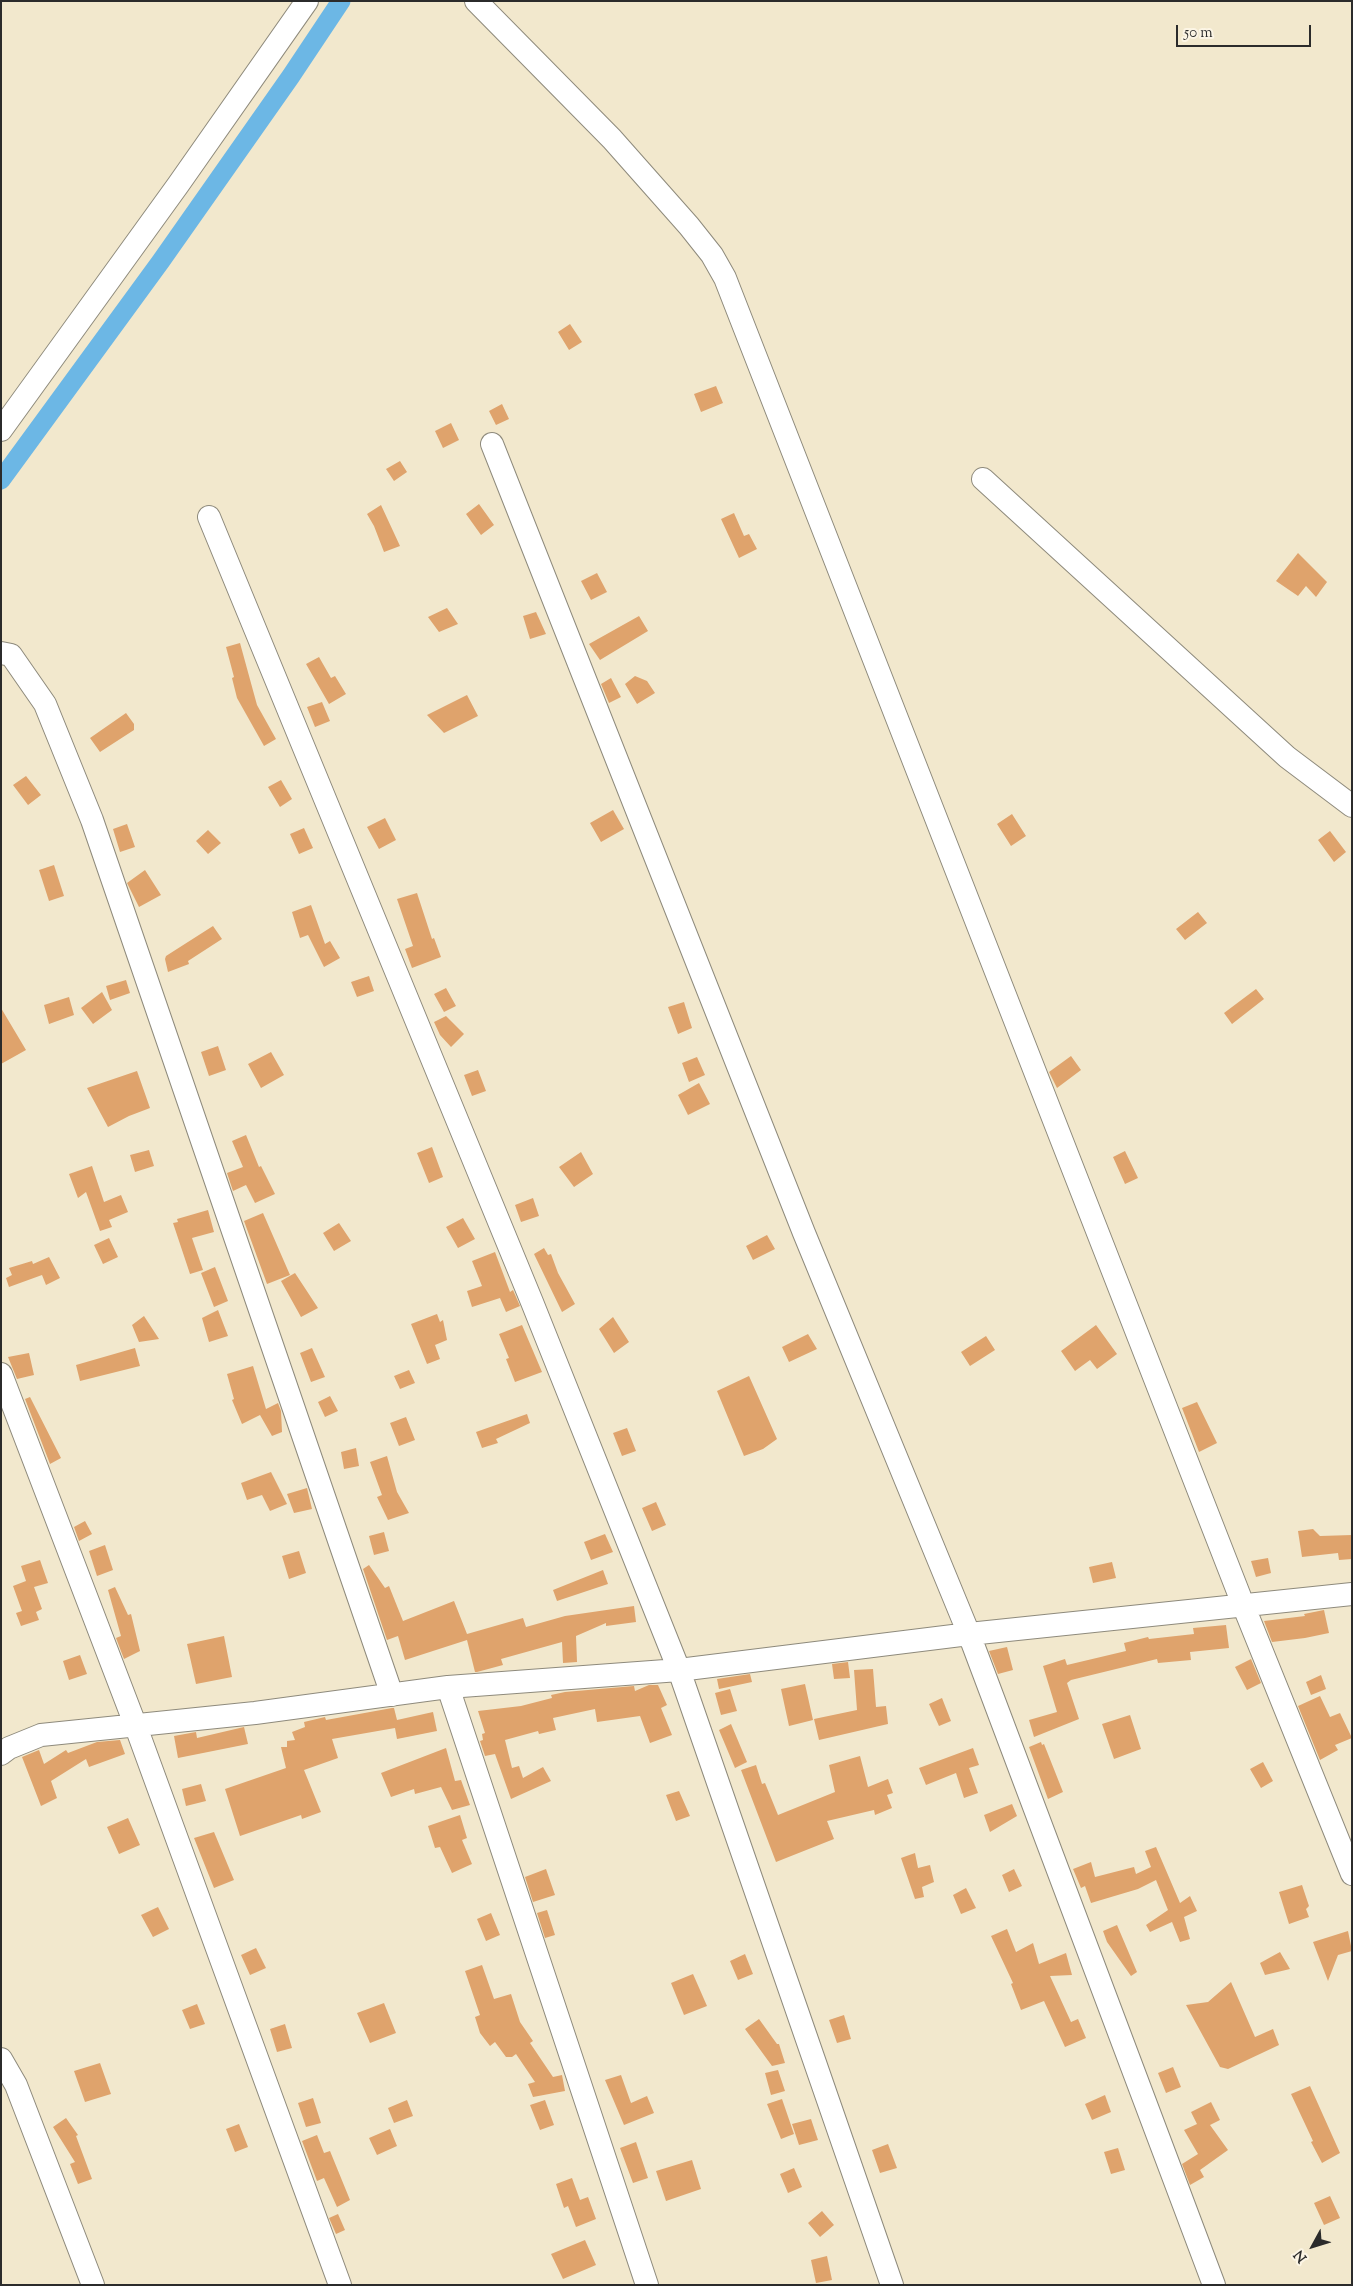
<!DOCTYPE html>
<html>
<head>
<meta charset="utf-8">
<style>
	body { margin:0 }
	#map { position:relative; width:1353px; height:2286px; overflow:hidden; background:#f2e8cd; font-family:"Sorts Mill Goudy",serif }
	canvas { display:block }
	.frame { position:absolute; inset:0; border:2px solid #2b2b2b; pointer-events:none }
	.north { position:absolute; left:1288px; top:2221px; width:50px; height:50px; -webkit-text-stroke:4px #fcf5e5; paint-order:stroke; rotate:231deg; font-size:14px; font-weight:700; line-height:20px; text-align:center; color:#2b2b2b }
	.north::after { content:''; display:block; margin:auto; width:18px; height:22px; background:#2b2b2b; clip-path:polygon(50% 0,100% 100%,50% 72%,0 100%) }
	.scale { position:absolute; left:1176px; top:25px; width:135px; height:22px; box-sizing:border-box; border:2px solid #2b2b2b; border-top:0; padding-left:6px; font-size:15px; line-height:18px; white-space:nowrap; color:#2b2b2b; -webkit-text-stroke:4px #fcf5e5; paint-order:stroke }
</style>
</head>
<body>
<div id="map">
<canvas width="1353" height="2286"></canvas>
<div class="frame"></div>
<div class="north">N</div>
<div class="scale">50 m</div>
</div>
<script>
const ctx = document.querySelector('canvas').getContext('2d');
ctx.lineJoin = 'round';
function shape(rows) {
  const path = new Path2D();
  for (const r of rows) {
    path.moveTo(r[0], r[1]);
    for (let i = 2; i < r.length; i += 2) path.lineTo(r[i], r[i + 1]);
  }
  return path;
}
function trace(path, color, width, dash) {
  ctx.strokeStyle = color;
  ctx.lineWidth = width;
  ctx.lineCap = dash ? 'butt' : 'round';
  ctx.setLineDash(dash || []);
  ctx.stroke(path);
}
function fill(path, color) {
  ctx.fillStyle = color;
  ctx.fill(path, 'evenodd');
}
trace(shape([
	[1,480,161,261,291,76,341,1]
]), '#6cb7e5', 19);
fill(shape([
	[570,324,582,342,569,350,558,332],
	[716,386,723,403,701,412,694,394],
	[502,404,509,419,496,425,489,411],
	[451,423,459,440,443,448,435,431],
	[400,461,407,472,394,481,386,469],
	[479,504,494,525,481,535,466,514],
	[381,505,400,546,384,552,374,526,367,514],
	[734,513,744,536,749,534,757,549,739,558,721,519],
	[1298,553,1327,582,1316,597,1306,586,1298,596,1276,581],
	[597,573,607,592,591,600,581,581],
	[447,608,458,624,439,632,428,617],
	[536,612,546,634,530,639,523,616],
	[639,616,648,631,600,660,589,644],
	[240,643,257,705,276,739,264,746,237,698,232,678,234,677,226,647],
	[319,657,331,678,335,676,346,694,329,704,306,664],
	[635,676,647,681,655,693,637,704,625,684],
	[611,678,621,697,609,703,601,684],
	[467,695,478,716,444,733,427,715],
	[322,702,330,721,315,727,307,707],
	[126,713,134,724,134,730,100,752,90,738],
	[26,776,41,795,28,805,13,785],
	[281,780,292,799,280,807,268,787],
	[613,810,624,829,601,842,590,823],
	[1012,814,1026,836,1011,846,997,824],
	[385,818,396,840,379,849,367,827],
	[127,824,135,847,120,852,113,829],
	[304,828,313,848,299,854,290,834],
	[208,830,221,843,208,854,196,841],
	[1330,831,1346,852,1334,862,1318,840],
	[54,865,64,896,49,901,39,870],
	[145,870,161,895,139,907,127,883],
	[417,893,432,939,434,938,441,957,412,968,405,949,413,946,397,899],
	[311,905,325,944,330,941,340,958,324,967,308,935,300,938,292,912],
	[1198,912,1207,923,1185,940,1176,929],
	[213,926,222,939,188,961,189,964,168,972,165,959,166,956],
	[369,976,374,991,357,997,351,982],
	[126,980,130,993,110,1000,106,986],
	[446,988,456,1006,444,1012,434,994],
	[1256,989,1264,999,1232,1024,1224,1013],
	[102,992,112,1010,93,1024,81,1008],
	[69,997,74,1015,49,1024,44,1005],
	[684,1002,692,1028,678,1034,668,1007],
	[1,1008,26,1050,1,1064],
	[446,1016,464,1034,451,1047,440,1035,434,1022],
	[218,1046,226,1070,209,1076,201,1052],
	[271,1052,284,1075,261,1088,248,1064],
	[1071,1056,1081,1070,1057,1088,1049,1072],
	[697,1057,705,1075,689,1082,682,1063],
	[478,1070,486,1091,472,1096,464,1075],
	[137,1071,150,1108,129,1116,108,1127,87,1088],
	[699,1083,710,1104,688,1115,678,1095],
	[246,1135,259,1167,261,1166,275,1194,255,1203,246,1185,233,1191,227,1173,243,1167,232,1141],
	[432,1147,443,1177,429,1183,417,1153],
	[149,1150,154,1166,135,1172,130,1155],
	[1125,1151,1138,1178,1125,1184,1113,1157],
	[581,1152,593,1174,574,1187,559,1167],
	[92,1166,104,1202,121,1195,128,1212,109,1220,112,1227,100,1231,86,1192,78,1198,69,1174],
	[533,1198,539,1216,521,1222,515,1205],
	[208,1210,214,1232,192,1238,203,1270,190,1274,173,1223,178,1222,177,1219],
	[263,1213,290,1275,267,1284,244,1221],
	[463,1218,475,1239,458,1248,446,1227],
	[339,1223,351,1241,334,1251,323,1233],
	[767,1235,775,1249,753,1260,746,1246],
	[109,1238,118,1257,103,1264,94,1245],
	[544,1248,548,1255,551,1254,558,1273,575,1304,562,1312,534,1254],
	[495,1252,510,1292,513,1290,520,1306,506,1312,500,1298,472,1307,467,1291,482,1286,472,1261],
	[49,1257,60,1278,46,1285,42,1275,9,1287,6,1278,12,1275,9,1268,32,1261,33,1264],
	[215,1267,228,1301,214,1307,201,1273],
	[295,1273,318,1308,301,1317,281,1281],
	[218,1310,228,1336,209,1342,202,1318],
	[437,1314,440,1322,443,1320,447,1340,435,1345,440,1359,427,1364,411,1324],
	[144,1316,159,1339,139,1342,132,1325],
	[613,1317,629,1342,614,1353,599,1329],
	[522,1325,542,1372,515,1382,506,1359,509,1358,499,1334],
	[1096,1325,1117,1354,1097,1369,1090,1360,1075,1371,1061,1351],
	[808,1334,817,1349,789,1362,782,1347],
	[986,1336,995,1350,970,1366,961,1352],
	[135,1348,140,1366,80,1381,76,1365],
	[312,1348,325,1377,311,1382,300,1353],
	[29,1353,34,1375,17,1379,8,1357],
	[253,1366,266,1409,278,1403,281,1411,282,1432,272,1436,260,1415,242,1424,232,1400,234,1399,227,1374],
	[409,1370,415,1383,400,1389,394,1376],
	[749,1376,777,1439,763,1449,744,1456,717,1391],
	[330,1396,338,1411,325,1417,318,1402],
	[30,1397,61,1458,50,1464,25,1399],
	[1197,1402,1217,1443,1199,1452,1182,1408],
	[527,1414,530,1423,496,1439,498,1443,482,1448,476,1432],
	[406,1417,415,1440,399,1446,390,1423],
	[627,1428,636,1451,622,1456,613,1433],
	[356,1448,359,1466,344,1469,341,1452],
	[387,1456,397,1492,409,1513,388,1520,377,1497,382,1495,370,1462],
	[271,1472,287,1504,270,1511,262,1495,247,1500,241,1483],
	[307,1488,312,1509,294,1513,287,1494],
	[656,1502,666,1525,652,1531,642,1508],
	[85,1521,92,1534,79,1541,74,1527],
	[1313,1529,1320,1536,1352,1535,1352,1559,1339,1560,1338,1553,1302,1557,1298,1531],
	[384,1532,389,1551,374,1555,369,1536],
	[605,1534,613,1552,591,1560,584,1542],
	[105,1545,113,1570,97,1576,89,1551],
	[299,1551,306,1573,289,1579,282,1556],
	[1268,1558,1271,1573,1256,1577,1251,1561],
	[40,1560,48,1583,34,1587,42,1609,36,1612,39,1620,21,1626,16,1613,22,1611,13,1586,26,1581,21,1566],
	[1112,1562,1116,1578,1093,1583,1089,1567],
	[369,1565,385,1588,389,1586,403,1621,454,1601,467,1634,523,1618,526,1627,565,1616,634,1606,636,1622,606,1626,606,1623,576,1636,577,1662,563,1663,562,1642,501,1659,503,1665,477,1672,475,1672,467,1640,405,1660,398,1636,387,1640,363,1569],
	[603,1570,608,1584,557,1601,553,1590],
	[115,1587,128,1615,131,1614,140,1651,124,1659,116,1638,121,1636,108,1590],
	[1324,1610,1329,1633,1305,1638,1272,1642,1264,1621,1305,1616,1304,1614],
	[1226,1625,1229,1648,1190,1652,1191,1660,1158,1663,1157,1659,1071,1680,1067,1683,1079,1719,1034,1737,1029,1720,1057,1712,1043,1666,1065,1659,1067,1665,1126,1651,1124,1643,1148,1637,1149,1639,1194,1634,1193,1628],
	[224,1636,232,1677,196,1684,187,1644],
	[1007,1647,1013,1670,998,1674,989,1651],
	[80,1655,87,1674,69,1680,63,1661],
	[1251,1659,1261,1683,1247,1690,1235,1667],
	[848,1662,850,1678,834,1679,832,1664],
	[873,1669,876,1707,886,1706,888,1724,819,1740,814,1719,857,1710,854,1670],
	[750,1674,752,1682,719,1689,717,1679],
	[1321,1675,1326,1689,1311,1695,1306,1682],
	[805,1684,813,1720,789,1726,781,1689],
	[649,1685,658,1685,667,1705,661,1708,672,1735,650,1743,640,1716,597,1722,595,1709,553,1718,556,1730,539,1734,538,1731,505,1740,512,1768,519,1766,523,1778,543,1767,551,1781,511,1799,495,1754,485,1756,480,1741,483,1740,482,1734,485,1733,478,1711,521,1706,552,1698,551,1695,565,1692,634,1686,635,1691],
	[730,1689,737,1711,721,1715,715,1693],
	[1320,1696,1330,1717,1340,1713,1352,1738,1335,1745,1338,1750,1320,1760,1298,1706],
	[942,1698,951,1721,939,1726,929,1704],
	[392,1708,394,1708,397,1720,433,1712,437,1731,397,1739,395,1728,332,1739,338,1758,304,1770,321,1812,302,1819,301,1815,240,1836,225,1789,286,1768,281,1747,287,1747,287,1741,295,1740,292,1732,305,1727,304,1722,325,1717,326,1720],
	[1130,1715,1141,1749,1114,1759,1102,1724],
	[731,1724,747,1762,735,1768,719,1730],
	[244,1727,248,1744,178,1758,174,1736,196,1732,197,1738],
	[120,1740,125,1754,89,1767,86,1759,51,1781,57,1798,41,1806,22,1757,39,1750,44,1764,66,1750,68,1753,97,1742],
	[1041,1742,1042,1745,1044,1744,1063,1792,1048,1799,1029,1747],
	[446,1748,455,1781,461,1780,470,1805,452,1810,441,1787,415,1794,414,1789,391,1797,381,1773],
	[973,1748,979,1765,969,1768,978,1793,964,1798,956,1773,926,1785,919,1768],
	[860,1756,868,1787,888,1779,893,1793,887,1795,892,1808,875,1815,874,1810,827,1821,834,1839,776,1862,741,1770,756,1765,762,1784,765,1783,778,1815,835,1792,829,1765],
	[1263,1762,1273,1781,1261,1788,1250,1769],
	[201,1784,206,1801,186,1806,182,1789],
	[679,1791,690,1816,676,1821,666,1795],
	[1012,1804,1017,1816,990,1832,984,1815],
	[460,1815,467,1838,462,1840,472,1864,452,1873,440,1847,435,1848,428,1826],
	[128,1818,140,1845,119,1854,107,1827],
	[214,1832,234,1880,214,1888,194,1838],
	[1156,1847,1180,1903,1190,1896,1197,1911,1184,1917,1190,1939,1180,1942,1172,1922,1150,1932,1146,1925,1168,1910,1156,1880,1138,1889,1091,1903,1085,1886,1081,1888,1073,1869,1091,1862,1095,1877,1134,1867,1136,1874,1151,1867,1145,1851],
	[915,1853,918,1868,930,1865,934,1882,922,1887,924,1897,915,1899,901,1858],
	[546,1869,555,1895,533,1902,525,1877],
	[1014,1869,1022,1886,1009,1892,1002,1875],
	[1302,1885,1309,1906,1306,1909,1309,1917,1289,1924,1279,1892],
	[966,1888,976,1908,961,1914,953,1895],
	[158,1907,169,1929,153,1937,141,1915],
	[547,1910,555,1935,545,1938,537,1913],
	[491,1913,500,1935,486,1941,477,1919],
	[1117,1925,1137,1972,1131,1976,1107,1942,1103,1931],
	[1007,1929,1016,1952,1033,1943,1039,1964,1066,1953,1072,1975,1050,1976,1071,2022,1078,2019,1086,2038,1065,2047,1044,2001,1021,2010,1011,1984,1013,1983,991,1936],
	[1348,1931,1352,1951,1338,1955,1328,1981,1313,1942],
	[256,1948,266,1968,250,1975,241,1955],
	[1280,1952,1290,1969,1265,1975,1260,1963],
	[745,1954,753,1974,738,1980,730,1961],
	[482,1965,494,1999,511,1994,520,2022,533,2041,530,2043,553,2077,562,2075,565,2091,533,2097,528,2084,535,2082,516,2054,512,2057,506,2057,495,2042,490,2046,480,2033,475,2017,480,2015,465,1971],
	[693,1974,707,2006,684,2015,671,1983],
	[1231,1982,1255,2037,1273,2029,1279,2045,1228,2069,1220,2067,1186,2005,1208,2002],
	[384,2003,396,2033,370,2043,357,2013],
	[197,2004,205,2024,190,2029,182,2010],
	[844,2015,851,2039,837,2043,829,2020],
	[759,2019,777,2044,779,2044,785,2063,772,2066,745,2029],
	[285,2024,292,2048,277,2052,270,2029],
	[100,2063,111,2094,85,2102,74,2071],
	[1173,2067,1181,2087,1166,2093,1158,2073],
	[778,2070,785,2091,771,2095,765,2073],
	[621,2075,631,2103,647,2096,654,2113,624,2125,605,2080],
	[1310,2086,1340,2153,1322,2163,1311,2142,1313,2141,1291,2094],
	[1105,2095,1111,2112,1092,2120,1085,2104],
	[313,2098,321,2123,306,2127,298,2103],
	[782,2099,794,2134,781,2139,767,2104],
	[407,2100,413,2116,394,2123,388,2108],
	[545,2100,554,2125,540,2130,530,2105],
	[1211,2102,1220,2120,1210,2125,1228,2150,1200,2170,1204,2177,1190,2185,1182,2164,1198,2154,1184,2130,1197,2124,1191,2112],
	[66,2118,78,2135,76,2136,92,2179,78,2184,70,2164,75,2162,53,2127],
	[811,2119,818,2140,799,2145,792,2124],
	[239,2124,248,2147,235,2152,226,2129],
	[390,2129,397,2146,377,2155,369,2138],
	[317,2135,324,2153,330,2151,350,2200,337,2207,324,2178,317,2181,302,2141],
	[636,2142,648,2178,633,2183,620,2148],
	[888,2144,897,2168,880,2173,872,2150],
	[1118,2148,1125,2170,1111,2174,1104,2152],
	[692,2160,701,2189,666,2201,656,2171],
	[794,2168,802,2187,788,2193,780,2174],
	[572,2178,580,2200,588,2197,596,2219,576,2227,568,2206,564,2208,556,2184],
	[1330,2196,1340,2218,1324,2225,1314,2203],
	[822,2211,834,2225,820,2237,808,2223],
	[338,2214,345,2230,336,2234,329,2218],
	[585,2240,596,2265,563,2279,551,2254],
	[827,2256,832,2280,816,2283,811,2260]
]), '#dfa36c');
const minor = shape([
	[476,1,612,139,689,226,712,255,725,278,1244,1607,1352,1874],
	[1,430,178,185,307,1],
	[492,444,804,1233,969,1634,1214,2285],
	[983,479,1287,757,1352,806],
	[209,517,532,1302,679,1670,892,2285],
	[1,653,11,655,45,704,92,820,392,1695],
	[1,1374,135,1724,340,2285],
	[448,1687,647,2285],
	[1,1754,9,1748,41,1735,255,1713,448,1687,679,1670,969,1634,1352,1594],
	[1,2059,16,2085,93,2285]
]);
trace(minor, '#8e8a7c', 24);
trace(minor, '#fff', 22);
</script>
</body>
</html>
